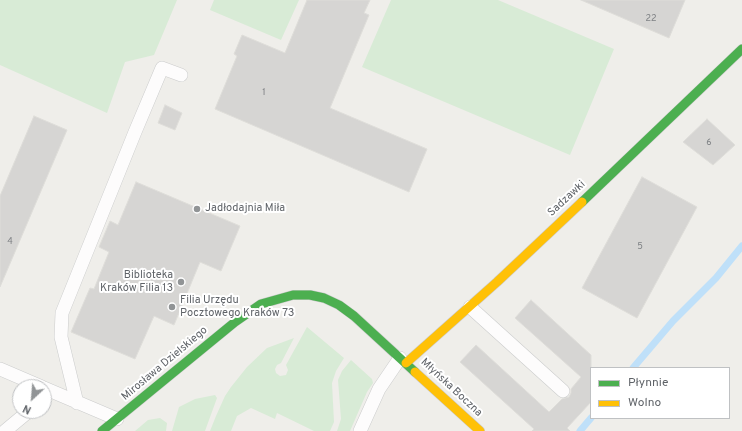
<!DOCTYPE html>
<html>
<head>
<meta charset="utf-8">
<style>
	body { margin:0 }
	#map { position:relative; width:742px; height:431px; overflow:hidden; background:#efeeea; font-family:Overpass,sans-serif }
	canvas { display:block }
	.legend { position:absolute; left:590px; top:367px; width:140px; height:52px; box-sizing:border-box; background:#fff; border:1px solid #bfc1c3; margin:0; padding:5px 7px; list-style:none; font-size:12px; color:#5f6368 }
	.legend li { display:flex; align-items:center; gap:8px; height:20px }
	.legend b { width:20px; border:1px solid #bfc1c3 }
	.north { position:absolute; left:12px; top:379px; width:40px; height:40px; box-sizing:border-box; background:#fff; border:1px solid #bfc1c3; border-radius:50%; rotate:206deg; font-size:11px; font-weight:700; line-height:16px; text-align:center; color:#5f6368 }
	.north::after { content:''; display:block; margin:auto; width:14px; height:18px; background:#919496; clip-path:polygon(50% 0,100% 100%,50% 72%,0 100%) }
</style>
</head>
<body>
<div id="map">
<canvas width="742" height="431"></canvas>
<ul class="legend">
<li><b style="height:5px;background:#4caf50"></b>Płynnie</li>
<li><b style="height:5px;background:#ffc107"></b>Wolno</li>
</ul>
<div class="north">N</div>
</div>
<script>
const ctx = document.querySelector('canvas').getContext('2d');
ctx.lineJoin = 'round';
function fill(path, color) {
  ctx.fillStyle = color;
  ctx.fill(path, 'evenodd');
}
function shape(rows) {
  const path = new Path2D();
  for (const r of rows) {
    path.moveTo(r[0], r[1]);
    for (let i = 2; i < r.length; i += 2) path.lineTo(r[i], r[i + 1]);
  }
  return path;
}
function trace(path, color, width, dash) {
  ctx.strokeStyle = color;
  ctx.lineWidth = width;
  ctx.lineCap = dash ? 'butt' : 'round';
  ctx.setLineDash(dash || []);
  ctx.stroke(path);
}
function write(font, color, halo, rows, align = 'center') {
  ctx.font = font + ' Overpass,sans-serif';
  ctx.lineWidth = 4;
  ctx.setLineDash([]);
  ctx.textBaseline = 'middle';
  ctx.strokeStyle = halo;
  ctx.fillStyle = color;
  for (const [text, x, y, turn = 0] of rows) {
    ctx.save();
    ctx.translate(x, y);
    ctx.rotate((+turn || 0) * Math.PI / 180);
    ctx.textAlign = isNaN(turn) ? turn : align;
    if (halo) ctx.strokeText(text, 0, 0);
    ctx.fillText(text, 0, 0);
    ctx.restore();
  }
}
fill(shape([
	[0,0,177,0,154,55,125,62,107,113,0,65],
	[214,0,299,0,281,40,210,10],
	[391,0,498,0,614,49,570,155,362,67],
	[307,327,344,358,336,371,332,383,334,422,330,431,314,431,277,413,275,419,251,408,237,416,231,431,210,431,216,416,225,396,231,387,247,367,267,348,294,338,281,363,277,365,275,369,276,373,280,376,286,375,288,370,286,365],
	[351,360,372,379,373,383,367,392,350,431,337,431,341,419,338,380,342,371],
	[215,395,217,398,205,431,172,431,179,407,195,399],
	[160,418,167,423,166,431,135,431,148,420]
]), '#d8ebd6');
trace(shape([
	[633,368,673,321,716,278,742,246],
	[580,431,591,418]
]), '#bfe0f9', 7);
const building = shape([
	[307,0,370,0,364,13,369,15,330,108,427,149,409,192,215,109,237,56,234,54,242,35,285,53,307,0],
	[581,0,685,0,669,38,581,0],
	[165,105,182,113,175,130,158,123,165,105],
	[34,116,67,130,0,287,0,196,34,116],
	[707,119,735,145,713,165,683,142,707,119],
	[642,177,697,207,637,318,582,288,642,177],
	[136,182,240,226,221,271,200,262,174,325,154,316,135,359,71,332,90,288,94,289,109,252,99,247,110,221,118,225,136,182],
	[531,300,591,355,591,402,567,428,570,431,532,431,534,429,460,362,476,345,549,412,562,399,569,397,571,393,571,389,581,377,515,318,531,300]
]);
fill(building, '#d6d5d3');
trace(building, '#deddd9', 1);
const lane = shape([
	[470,307,563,391],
	[0,369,42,387],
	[44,388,117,419],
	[77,403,61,337,62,313,135,132,162,68,181,75],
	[5,431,29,411],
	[360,431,379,389,400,358]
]);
const fast = shape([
	[582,202,742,49],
	[102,431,235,322,261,304,293,295,310,295,324,298,339,305,354,316,415,372]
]);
const slow = shape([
	[406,363,497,282,582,202],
	[415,372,480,431]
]);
trace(lane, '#cbcccc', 14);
trace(fast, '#cacacb', 10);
trace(slow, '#cacacb', 10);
trace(lane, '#fdfcfc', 13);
trace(fast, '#4caf50', 9);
trace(slow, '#ffc107', 9);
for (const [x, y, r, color] of [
	[197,209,4,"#919496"],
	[181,282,4,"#919496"],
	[172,307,4,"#919496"]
]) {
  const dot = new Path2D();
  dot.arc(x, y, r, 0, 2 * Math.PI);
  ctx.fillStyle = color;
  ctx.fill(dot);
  trace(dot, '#fff', 1.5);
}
write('9px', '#7e8184', null, [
	["22",651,19],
	["1",264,93],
	["6",709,143],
	["4",10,242],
	["5",640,247]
]);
write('11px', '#5f6368', '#fff', [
	["Sadzawki",567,199,-43],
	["Mirosława Dzielskiego",165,364,-40],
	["Młyńska Boczna",451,388,43]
]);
write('11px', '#5f6368', '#fff', [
	["Jadłodajnia Miła",205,209],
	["Biblioteka",173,276,"right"],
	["Kraków Filia 13",173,289,"right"],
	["Filia Urzędu",180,301],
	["Pocztowego Kraków 73",180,314]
], 'left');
</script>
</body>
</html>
